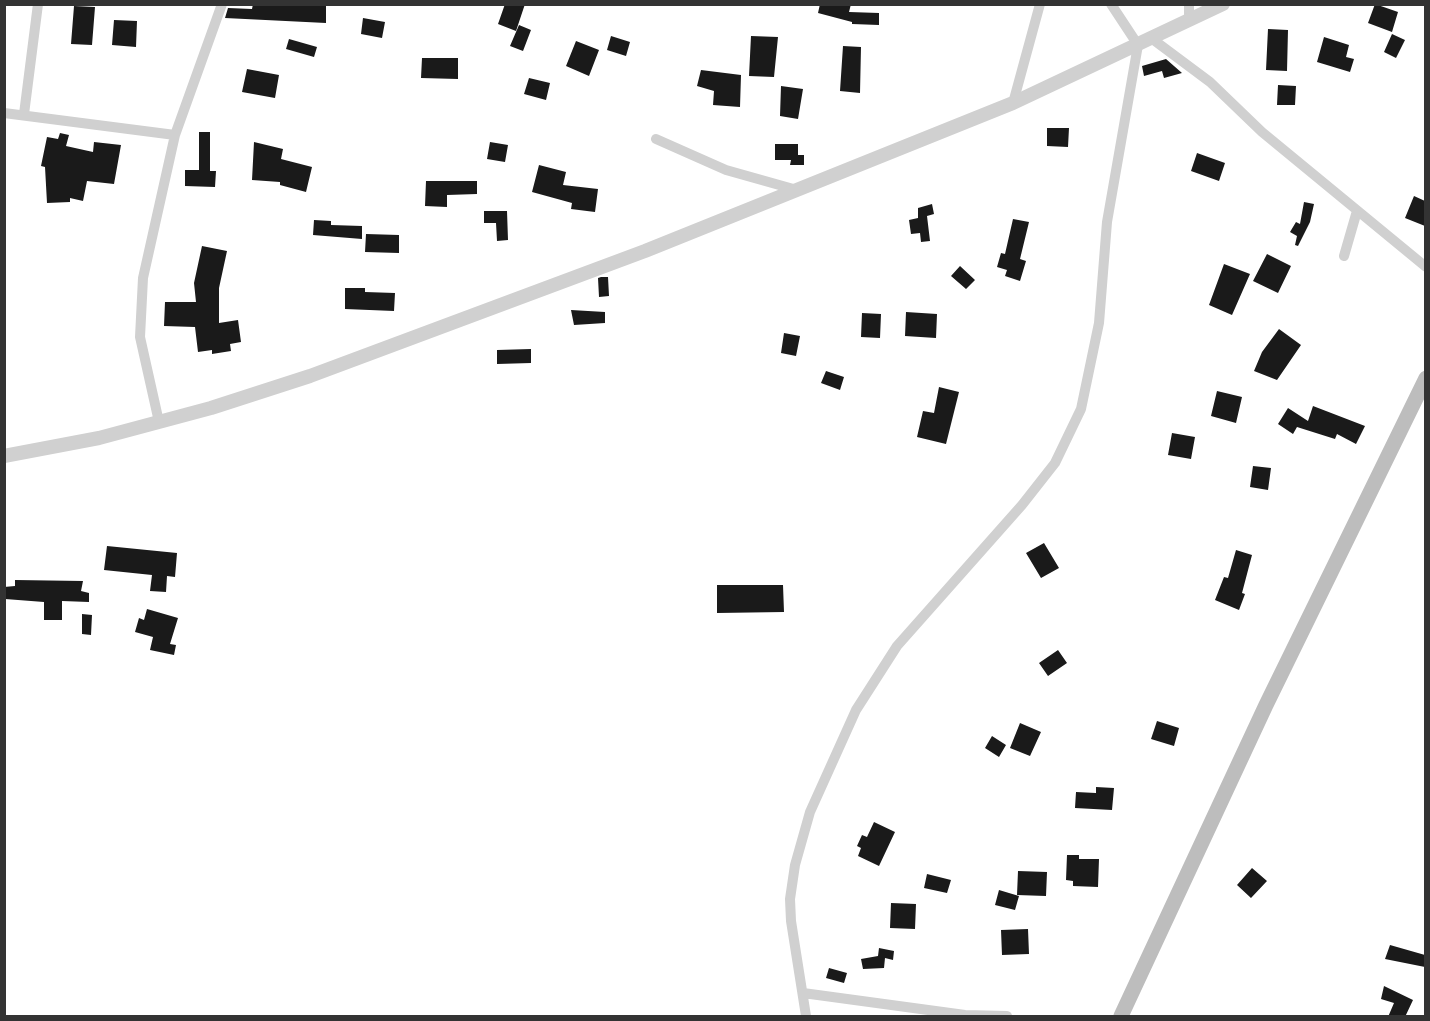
<!DOCTYPE html>
<html>
<head>
<meta charset="utf-8">
<style>
	body { margin:0 }
	#map { position:relative; width:1430px; height:1021px; overflow:hidden; background:#fff; font-family:"Source Sans 3",sans-serif }
	canvas { display:block }
	.frame { position:absolute; inset:0; border:6px solid #333; pointer-events:none }
</style>
</head>
<body>
<div id="map">
<canvas width="1430" height="1021"></canvas>
<div class="frame"></div>
</div>
<script>
const ctx = document.querySelector('canvas').getContext('2d');
ctx.lineJoin = 'round';
function fill(path, color) {
  ctx.fillStyle = color;
  ctx.fill(path, 'evenodd');
}
function shape(rows) {
  const path = new Path2D();
  for (const r of rows) {
    path.moveTo(r[0], r[1]);
    for (let i = 2; i < r.length; i += 2) path.lineTo(r[i], r[i + 1]);
  }
  return path;
}
function trace(path, color, width, dash) {
  ctx.strokeStyle = color;
  ctx.lineWidth = width;
  ctx.lineCap = dash ? 'butt' : 'round';
  ctx.setLineDash(dash || []);
  ctx.stroke(path);
}
fill(shape([
	[253,4,326,4,326,23,225,18,228,8,252,9],
	[505,4,525,4,516,31,498,24],
	[820,4,851,4,849,12,879,13,879,25,852,24,852,22,818,13],
	[1375,4,1398,12,1392,32,1368,23],
	[74,6,95,7,92,45,71,44],
	[363,18,385,22,382,38,361,34],
	[114,20,137,21,136,47,112,45],
	[519,25,531,30,523,51,510,46],
	[1268,29,1288,30,1287,71,1266,70],
	[1392,34,1405,40,1396,58,1384,52],
	[611,36,630,42,626,56,607,50],
	[751,36,778,37,774,77,749,76],
	[1324,37,1349,45,1346,57,1354,59,1350,72,1317,62],
	[289,39,317,47,314,57,286,49],
	[576,41,599,50,589,76,566,66],
	[843,46,861,47,860,93,840,91],
	[422,58,458,58,458,79,421,78],
	[1166,59,1182,73,1164,78,1162,71,1144,76,1142,66],
	[247,69,279,75,275,98,242,92],
	[701,70,741,75,740,107,713,105,714,91,697,86],
	[529,78,550,83,546,100,524,94],
	[1278,85,1296,86,1295,105,1277,105],
	[781,86,803,89,798,119,780,116],
	[1047,128,1069,128,1068,147,1047,146],
	[199,132,210,132,210,171,216,171,215,187,185,186,185,170,199,170],
	[60,133,69,135,66,146,93,152,94,142,121,145,114,184,87,181,83,201,70,198,70,202,47,203,45,167,41,166,47,137,58,139],
	[254,142,283,149,281,159,312,167,306,192,280,185,280,182,252,180],
	[490,142,508,145,505,162,487,159],
	[775,144,798,144,798,155,804,155,804,165,790,165,791,160,775,160],
	[1197,153,1225,163,1219,181,1191,171],
	[539,165,566,172,563,185,598,189,595,212,571,209,572,203,532,192],
	[426,181,477,181,477,194,447,195,447,207,425,206],
	[1414,196,1425,201,1425,226,1405,218],
	[1304,202,1314,204,1310,222,1298,246,1295,245,1297,236,1290,232,1296,222,1300,224],
	[932,204,934,214,927,216,930,241,921,242,920,233,911,234,909,220,918,218,918,208],
	[484,211,507,211,508,240,497,241,496,223,484,223],
	[1013,219,1029,222,1020,259,1026,261,1020,281,1005,276,1007,270,997,267,1001,253,1005,254],
	[314,220,331,221,331,225,362,226,362,239,313,235],
	[366,234,399,235,399,253,365,252],
	[202,246,227,251,219,288,219,323,238,320,241,342,230,344,231,351,212,354,212,350,198,352,195,327,164,326,165,302,196,302,194,283],
	[1267,254,1291,266,1278,293,1253,281],
	[1224,264,1250,274,1232,315,1209,305],
	[960,266,975,280,966,289,951,276],
	[601,277,608,277,609,296,599,297,598,278],
	[345,288,365,288,365,292,395,293,394,311,345,309],
	[571,310,605,312,605,323,574,325],
	[906,312,937,314,936,338,905,336],
	[862,313,881,314,880,338,861,337],
	[1279,329,1301,345,1277,380,1254,371,1262,352],
	[784,333,800,336,796,356,781,353],
	[531,349,531,363,497,364,497,350],
	[826,371,844,377,840,390,821,383],
	[939,387,959,392,946,444,917,437,923,411,934,413],
	[1217,391,1242,397,1236,423,1211,416],
	[1313,406,1365,426,1356,444,1337,434,1335,439,1297,427,1293,434,1278,424,1288,408,1308,421],
	[1172,433,1195,437,1191,459,1168,455],
	[1253,466,1271,468,1268,490,1250,487],
	[1044,543,1059,568,1041,578,1026,553],
	[107,546,177,553,175,577,167,576,166,592,150,591,152,575,104,570],
	[1236,550,1252,555,1242,593,1245,594,1239,610,1215,600,1224,577,1228,578],
	[15,580,83,581,81,591,89,593,89,602,62,601,62,620,44,620,44,602,5,599,4,587,15,586],
	[717,585,783,585,784,612,717,613],
	[147,609,178,618,170,644,176,645,174,655,150,650,153,637,135,632,139,618,144,620],
	[82,614,92,615,91,635,82,634],
	[1058,650,1067,663,1048,676,1039,663],
	[1157,721,1179,728,1174,746,1151,739],
	[1020,723,1041,732,1030,756,1010,748],
	[992,736,1006,745,999,757,985,748],
	[1096,787,1114,788,1112,810,1075,808,1076,792,1096,793],
	[874,822,895,832,879,866,858,856,861,848,857,846,862,835,867,837],
	[1067,855,1079,855,1079,859,1099,859,1098,887,1073,886,1073,881,1066,880],
	[1252,868,1267,881,1251,898,1237,885],
	[1018,871,1047,872,1046,896,1017,895],
	[927,874,951,880,947,893,924,888],
	[999,890,1019,896,1015,910,995,905],
	[891,903,916,904,915,929,890,928],
	[1028,929,1029,954,1002,955,1001,930],
	[1390,945,1425,955,1425,967,1385,959],
	[879,948,894,951,893,960,885,958,884,968,863,969,861,959,878,956],
	[829,968,847,973,844,983,826,978],
	[1384,986,1413,1000,1405,1017,1388,1017,1394,1003,1381,999]
]), '#1a1a1a');
trace(shape([
	[1189,4,1189,20],
	[1151,38,1210,82,1262,132,1426,267],
	[1013,103,1040,4],
	[4,113,175,135],
	[24,114,38,4],
	[656,139,726,170,797,190],
	[1344,256,1357,211],
	[159,422,140,337,143,278,175,135,222,4],
	[803,993,965,1015,1007,1016],
	[806,1016,791,921,790,899,795,865,810,812,856,710,897,646,1022,505,1055,463,1081,409,1099,323,1107,222,1138,45,1111,4]
]), '#d0d0d0', 10);
trace(shape([
	[4,456,99,438,211,408,310,376,645,251,1013,103,1223,4]
]), '#d0d0d0', 14);
trace(shape([
	[1121,1016,1266,705,1426,378]
]), '#bdbdbd', 15);
</script>
</body>
</html>
